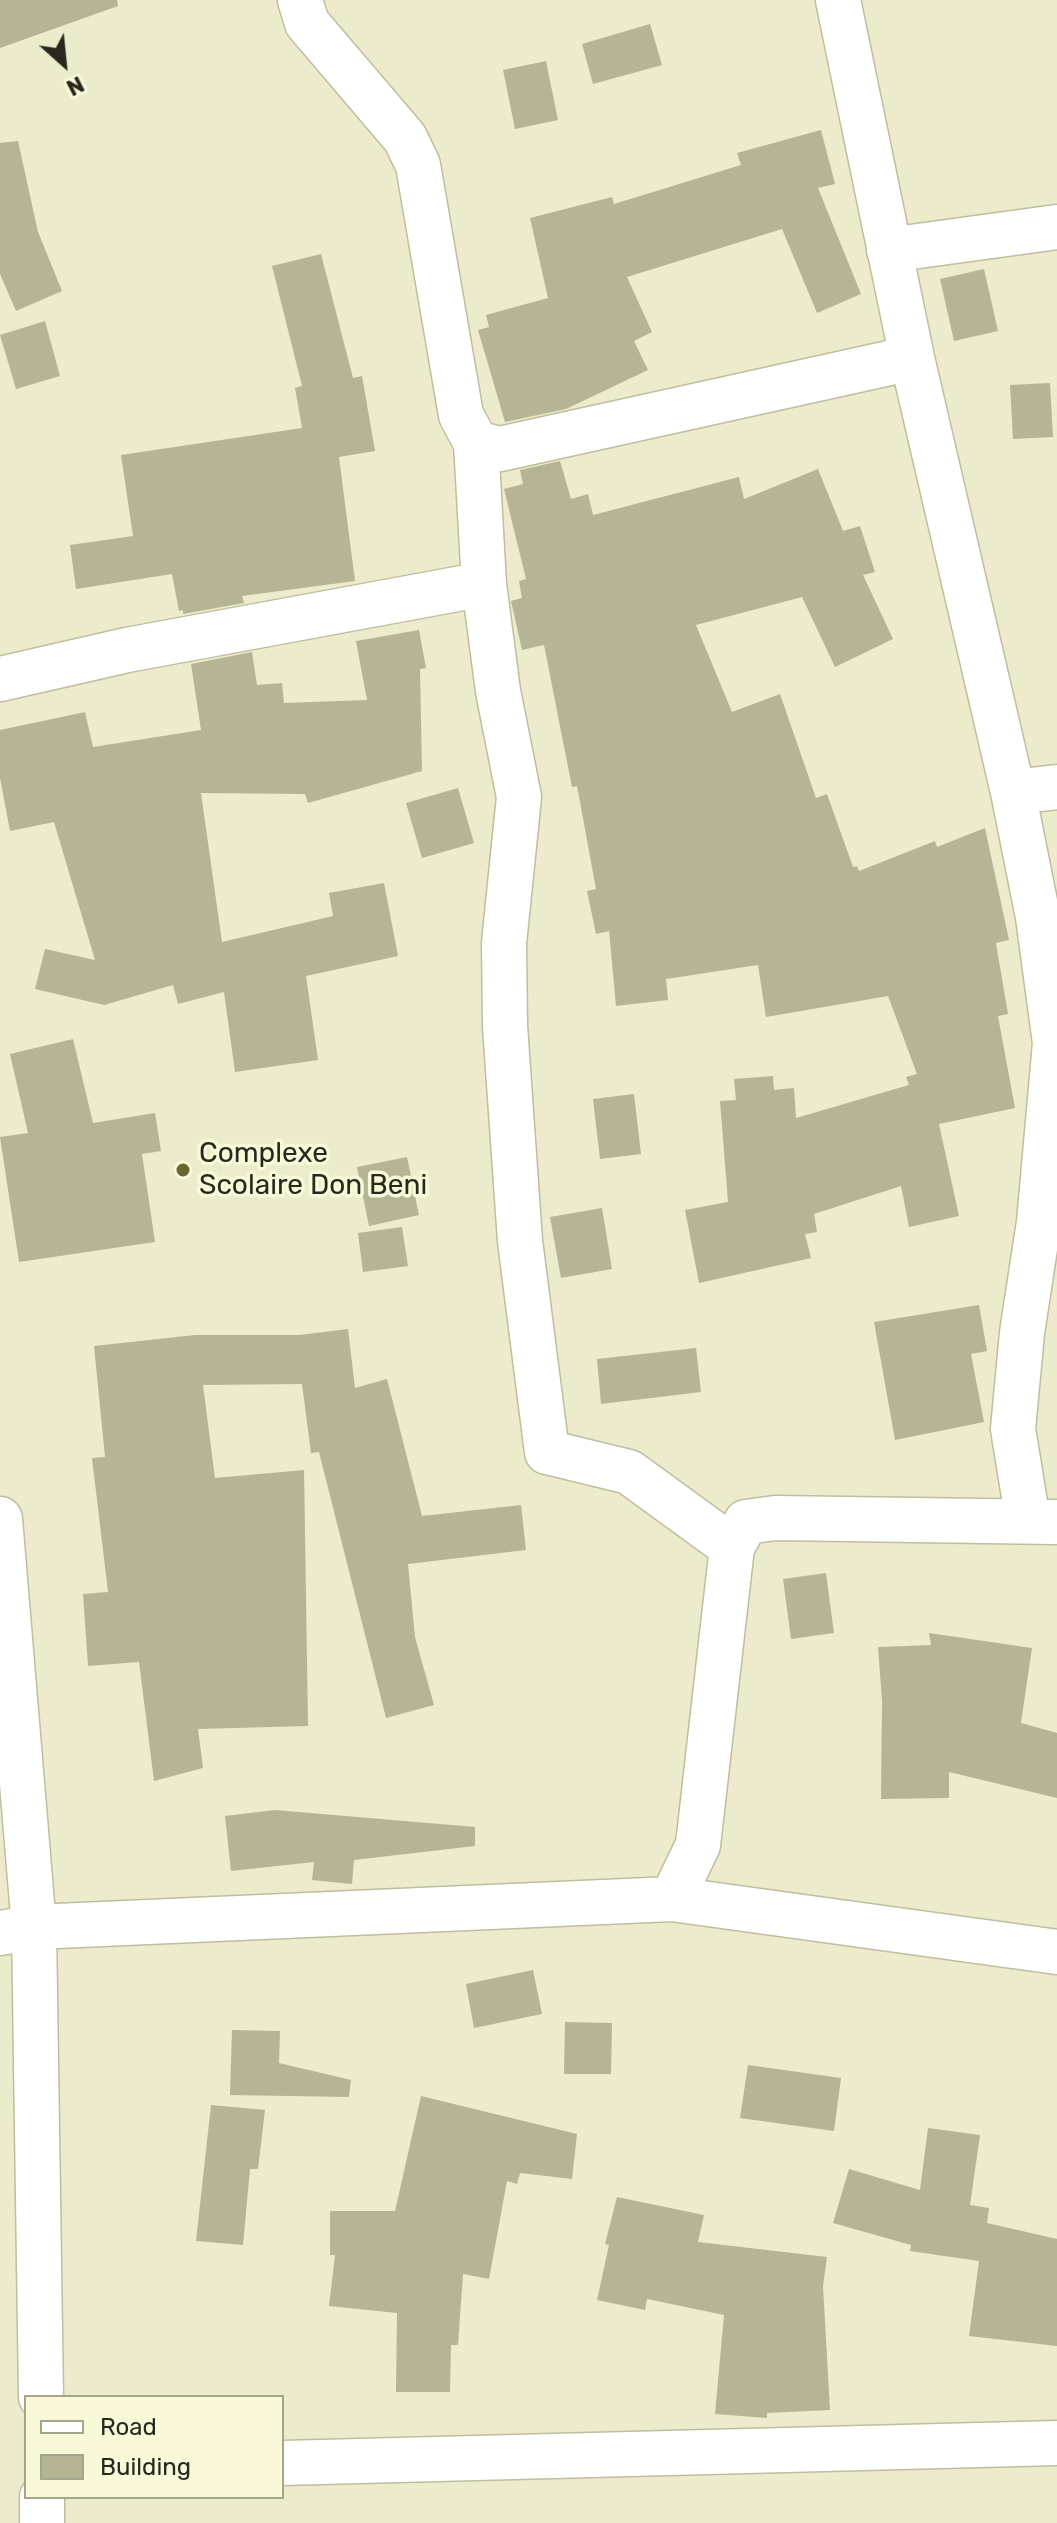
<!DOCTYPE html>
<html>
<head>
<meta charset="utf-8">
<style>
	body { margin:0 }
	#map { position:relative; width:1057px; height:2523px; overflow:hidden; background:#ecebcb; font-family:Rubik,sans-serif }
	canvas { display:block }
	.legend { position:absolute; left:24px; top:2395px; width:260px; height:104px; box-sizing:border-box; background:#f9f8d8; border:2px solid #a6a58d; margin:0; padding:10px 14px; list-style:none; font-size:24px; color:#29281c }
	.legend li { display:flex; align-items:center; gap:16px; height:40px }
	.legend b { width:40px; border:2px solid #a6a58d }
	.north { position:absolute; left:24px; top:24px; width:80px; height:80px; -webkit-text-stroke:6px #f9f8d8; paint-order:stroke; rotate:153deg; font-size:22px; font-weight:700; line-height:32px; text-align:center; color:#29281c }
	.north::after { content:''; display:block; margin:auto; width:28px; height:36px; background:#29281c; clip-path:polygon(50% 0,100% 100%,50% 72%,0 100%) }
</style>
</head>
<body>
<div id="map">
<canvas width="1057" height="2523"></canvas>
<ul class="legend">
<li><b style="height:10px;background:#fff"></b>Road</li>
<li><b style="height:22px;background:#b5b495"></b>Building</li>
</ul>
<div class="north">N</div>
</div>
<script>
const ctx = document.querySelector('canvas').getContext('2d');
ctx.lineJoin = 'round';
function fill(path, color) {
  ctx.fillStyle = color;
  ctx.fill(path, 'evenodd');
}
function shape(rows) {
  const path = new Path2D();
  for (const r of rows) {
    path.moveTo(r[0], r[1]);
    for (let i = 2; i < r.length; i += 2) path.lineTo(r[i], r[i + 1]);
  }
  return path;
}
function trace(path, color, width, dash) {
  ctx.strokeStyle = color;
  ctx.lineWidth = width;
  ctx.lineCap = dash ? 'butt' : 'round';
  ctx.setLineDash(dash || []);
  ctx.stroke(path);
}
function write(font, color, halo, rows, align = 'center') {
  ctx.font = font + ' Rubik,sans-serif';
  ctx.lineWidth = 7;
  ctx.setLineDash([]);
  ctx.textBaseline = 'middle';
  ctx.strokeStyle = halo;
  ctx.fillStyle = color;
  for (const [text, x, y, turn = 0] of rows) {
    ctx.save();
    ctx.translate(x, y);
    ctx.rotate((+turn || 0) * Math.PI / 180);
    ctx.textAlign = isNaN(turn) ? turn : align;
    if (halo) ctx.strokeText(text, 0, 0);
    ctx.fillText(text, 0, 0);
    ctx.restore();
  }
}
fill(shape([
	[0,0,117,0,118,6,0,48],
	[650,24,662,65,593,84,582,44],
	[546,61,558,120,515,129,503,70],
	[821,130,835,184,818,188,861,294,817,313,782,229,627,277,652,332,634,341,648,370,566,409,505,422,478,330,489,327,486,315,548,298,530,218,612,197,614,204,741,165,737,153],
	[18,141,38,232,62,291,16,311,0,274,0,143],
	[321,254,353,378,362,376,375,451,339,457,355,581,242,596,244,603,183,614,183,610,179,611,172,574,76,589,70,545,133,536,121,455,302,428,295,388,302,386,272,266],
	[984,269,998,331,954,341,940,279],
	[45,321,60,376,16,389,0,335],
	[1050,383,1053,437,1013,439,1010,385],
	[560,461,571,499,588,494,593,515,739,477,744,499,818,469,843,531,860,526,875,572,863,575,893,639,835,667,802,597,696,625,732,712,780,694,816,798,827,794,853,867,857,866,859,871,935,841,937,847,985,828,1009,940,996,943,1008,1014,998,1016,1015,1108,939,1124,959,1216,909,1227,901,1186,814,1214,817,1232,805,1234,811,1258,699,1283,685,1210,728,1202,720,1101,736,1100,734,1079,773,1076,774,1090,794,1088,796,1118,909,1085,906,1077,917,1074,888,996,766,1017,758,965,666,979,668,1000,616,1006,609,931,596,934,587,891,596,889,577,786,572,787,544,645,522,650,511,601,522,598,519,581,526,579,504,489,523,484,520,470],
	[419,630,426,668,420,669,422,771,308,803,305,794,201,793,222,942,333,916,329,893,384,883,398,956,306,976,318,1060,235,1072,224,992,178,1004,173,985,104,1005,35,989,45,949,95,960,54,822,10,831,0,778,0,730,85,712,93,747,201,730,191,664,252,652,257,685,282,683,284,703,367,700,356,641],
	[458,788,474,843,422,858,406,803],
	[73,1039,93,1123,155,1113,161,1151,142,1154,155,1242,19,1262,0,1137,28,1133,10,1054],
	[634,1094,641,1154,600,1159,593,1099],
	[407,1157,419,1215,369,1226,357,1167],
	[602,1208,612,1269,561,1278,550,1217],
	[402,1227,408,1266,363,1272,358,1233],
	[979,1305,987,1351,971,1354,984,1422,895,1440,874,1322],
	[348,1329,355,1388,387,1379,422,1516,521,1505,526,1550,408,1564,415,1637,434,1705,386,1718,319,1452,311,1453,302,1384,203,1385,215,1478,304,1470,308,1726,198,1729,203,1768,154,1781,139,1662,88,1666,83,1594,108,1592,92,1458,105,1457,94,1346,195,1335,299,1335],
	[696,1348,701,1392,601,1404,597,1359],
	[826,1573,834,1633,791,1639,783,1579],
	[929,1633,1032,1648,1021,1723,1057,1733,1057,1798,949,1772,949,1798,881,1799,882,1701,878,1647,931,1645],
	[275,1810,475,1827,475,1846,354,1860,352,1884,312,1880,314,1862,231,1871,225,1816],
	[533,1970,542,2014,474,2028,466,1984],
	[565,2022,612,2023,611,2074,564,2074],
	[232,2030,280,2031,279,2063,351,2080,349,2097,230,2095],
	[748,2065,841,2078,834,2131,740,2118],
	[421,2096,577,2134,572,2179,520,2173,517,2184,507,2181,489,2279,463,2274,458,2345,451,2345,450,2392,396,2392,397,2313,329,2306,335,2255,330,2255,330,2211,395,2211],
	[211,2105,265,2110,258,2169,250,2169,243,2245,196,2241],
	[928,2128,980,2135,970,2205,989,2208,987,2223,1057,2239,1057,2346,969,2336,979,2261,910,2251,911,2245,833,2223,849,2169,920,2190],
	[617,2197,704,2215,698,2242,827,2257,823,2286,830,2410,767,2413,767,2418,715,2414,724,2315,647,2299,645,2310,597,2300,609,2245,605,2244]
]), '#b5b495');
const minor = shape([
	[300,0,307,23,405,138,418,165,461,415,476,443,500,449,912,358],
	[838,0,912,358,1013,792,1038,917,1055,1043,1039,1222,1022,1333,1013,1429,1028,1521],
	[889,250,1057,227],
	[476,443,484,584,498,691,519,797,504,943,505,1026,520,1241,547,1452,629,1472,732,1547],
	[0,679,127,650,484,584],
	[1013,792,1057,787],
	[0,1519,34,1927,41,2397],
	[672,1899,698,1845,732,1547,746,1522,775,1518,1055,1522],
	[0,1933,34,1927,672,1899,1057,1952],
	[282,2463,1057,2443],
	[42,2523,42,2497]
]);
trace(minor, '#bfbe9f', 47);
trace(minor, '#fff', 44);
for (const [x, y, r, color] of [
	[183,1170,8,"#696632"]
]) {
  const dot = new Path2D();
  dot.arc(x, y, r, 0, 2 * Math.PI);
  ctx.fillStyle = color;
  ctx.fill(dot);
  trace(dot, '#f9f8d8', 3);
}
write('28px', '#29281c', '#f9f8d8', [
	["Complexe",199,1154],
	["Scolaire Don Beni",199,1186]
], 'left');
</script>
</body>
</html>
